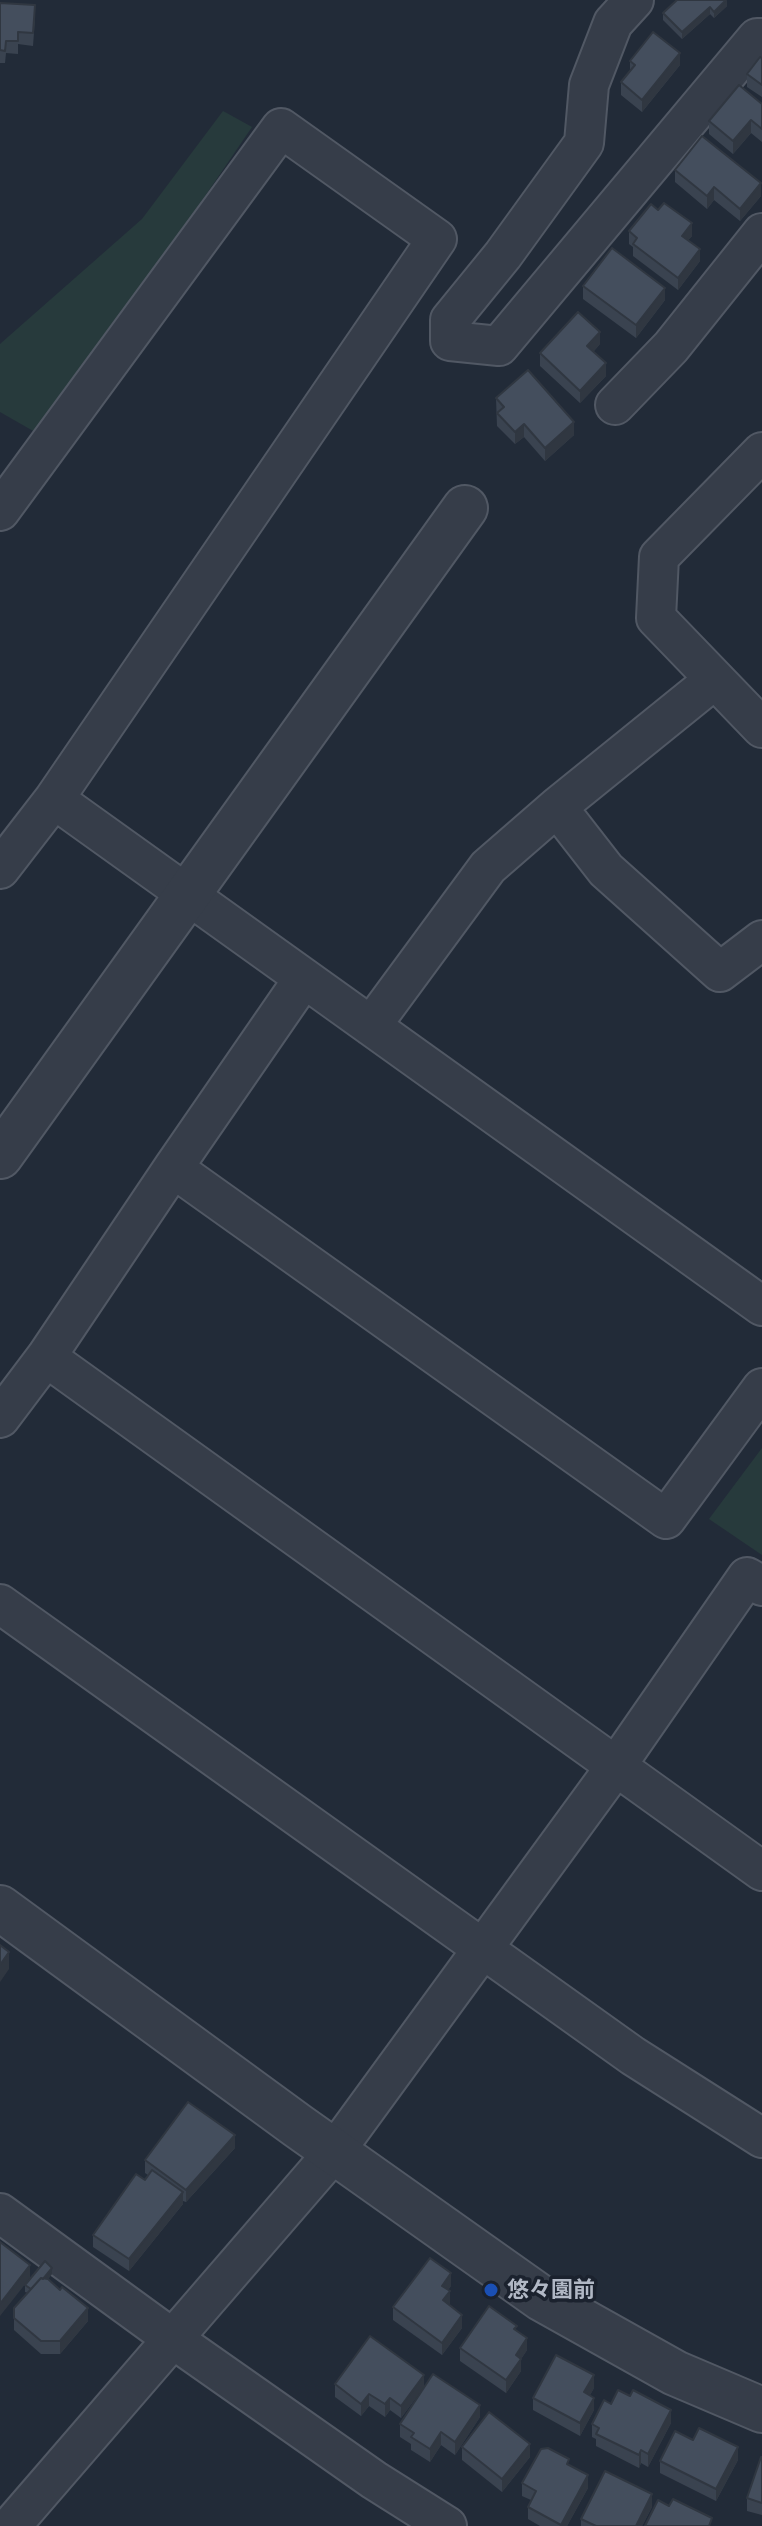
<!DOCTYPE html>
<html>
<head>
<meta charset="utf-8">
<style>
	body { margin:0 }
	canvas { display:block; background:#222b38 }
</style>
</head>
<body>
<canvas width="762" height="2526"></canvas>
<script>
const ctx = document.querySelector('canvas').getContext('2d');
ctx.lineJoin = 'round';
function fill(path, color) {
  ctx.fillStyle = color;
  ctx.fill(path, 'evenodd');
}
function shape(rows) {
  const path = new Path2D();
  for (const r of rows) {
    path.moveTo(r[0], r[1]);
    for (let i = 2; i < r.length; i += 2) path.lineTo(r[i], r[i + 1]);
  }
  return path;
}
function trace(path, color, width, dash) {
  ctx.strokeStyle = color;
  ctx.lineWidth = width;
  ctx.lineCap = dash ? 'butt' : 'round';
  ctx.setLineDash(dash || []);
  ctx.stroke(path);
}
function write(font, color, halo, rows, align = 'center') {
  ctx.font = font + ' Ubuntu,"Noto Sans JP",sans-serif';
  ctx.lineWidth = 7;
  ctx.setLineDash([]);
  ctx.textBaseline = 'middle';
  ctx.strokeStyle = halo;
  ctx.fillStyle = color;
  for (const [text, x, y, turn = 0] of rows) {
    ctx.save();
    ctx.translate(x, y);
    ctx.rotate((+turn || 0) * Math.PI / 180);
    ctx.textAlign = isNaN(turn) ? turn : align;
    if (halo) ctx.strokeText(text, 0, 0);
    ctx.fillText(text, 0, 0);
    ctx.restore();
  }
}
fill(shape([
	[223,111,252,127,42,436,0,412,0,344,142,219],
	[762,1448,762,1555,709,1519]
]), '#273a3c');
const minor = shape([
	[634,0,613,23,589,85,584,143,503,255,450,320,450,341,499,346,757,38,762,38],
	[615,405,671,347,762,233],
	[762,452,659,557,656,618,762,728],
	[0,511,281,128,437,239,54,799,0,869],
	[54,799,762,1306],
	[557,807,606,870,720,972,762,940],
	[371,1026,488,867,557,807,714,680],
	[173,1168,304,978],
	[46,1357,762,1871],
	[0,1418,46,1357,173,1168,666,1519,762,1388],
	[0,1604,633,2056,762,2138],
	[0,2213,173,2339,374,2480,447,2526],
	[11,2526,335,2151,616,1766,747,1577,762,1586]
]);
const tertiary = shape([
	[0,1156,465,508],
	[0,1908,298,2126,541,2298,675,2373,762,2410]
]);
trace(minor, '#515864', 42);
trace(tertiary, '#515864', 48);
trace(minor, '#363d49', 38);
trace(tertiary, '#363d49', 44);
fill(shape([
	[677,0,727,6,714,18,710,14,682,39,663,20,663,13],
	[0,3,35,18,33,46,18,44,18,54,6,53,5,63,0,63],
	[762,58,762,97,747,87,747,74],
	[630,61,680,65,642,112,621,95,621,82,630,71],
	[762,104,762,142,751,133,733,154,709,134,709,121],
	[675,170,761,196,740,221,714,200,707,209,675,182],
	[658,210,692,236,688,240,700,261,678,290,633,256,633,247,629,244,629,231],
	[583,286,665,300,636,338,583,299],
	[600,344,593,352,606,376,580,403,540,366,540,353],
	[496,398,574,435,545,461,524,437,515,444,497,426],
	[235,2148,186,2202,183,2201,183,2204,129,2271,93,2247,93,2235,148,2175,145,2173,145,2160],
	[52,2274,48,2279,88,2321,60,2354,41,2354,14,2330,14,2308,28,2293,25,2292,25,2285],
	[451,2286,448,2290,450,2304,449,2305,462,2328,442,2355,393,2320,393,2307],
	[517,2331,527,2350,521,2359,521,2371,506,2393,460,2361,460,2348],
	[335,2384,424,2387,401,2418,390,2410,385,2417,369,2406,361,2416,335,2397],
	[594,2388,590,2395,594,2410,580,2436,533,2410,533,2398],
	[611,2404,671,2423,648,2467,641,2463,639,2468,596,2446,596,2439,592,2437,592,2424],
	[480,2417,455,2455,441,2445,430,2462,411,2450,411,2444,400,2437,400,2424],
	[462,2447,530,2457,502,2492,462,2460],
	[762,2457,762,2515,747,2511,747,2498],
	[738,2460,716,2501,660,2473,660,2461],
	[569,2465,588,2488,567,2526,540,2526,528,2519,528,2507,531,2500,522,2496,522,2483],
	[652,2507,642,2526,581,2526,581,2519]
]), '#3a4350');
fill(shape([
	[727,0,727,6,714,18,714,12],
	[710,7,710,14,682,39,682,32],
	[680,53,680,65,642,112,642,100],
	[751,120,751,133,733,154,733,141],
	[761,183,761,196,740,221,740,209],
	[714,187,714,200,707,209,707,196],
	[692,223,692,236,682,248,682,236],
	[700,249,700,261,678,290,678,278],
	[665,288,665,300,636,338,636,325],
	[600,332,600,344,587,359,587,346],
	[606,363,606,376,580,403,580,391],
	[574,422,574,435,545,461,545,448],
	[524,424,524,437,515,444,515,432],
	[9,1952,9,1969,0,1982,0,1965],
	[235,2135,235,2148,186,2202,186,2190],
	[183,2192,183,2204,129,2271,129,2259],
	[30,2265,30,2278,0,2316,0,2304],
	[52,2268,52,2274,33,2298,33,2291],
	[451,2273,451,2286,442,2298,442,2286],
	[450,2291,450,2304,443,2313,443,2300],
	[88,2308,88,2321,60,2354,60,2341],
	[462,2315,462,2328,442,2355,442,2343],
	[527,2338,527,2350,521,2359,521,2371,506,2393,506,2380,516,2355],
	[424,2375,424,2387,401,2418,401,2406],
	[594,2375,594,2388,584,2405,584,2392],
	[369,2394,369,2406,361,2416,361,2404],
	[390,2398,390,2410,385,2417,385,2404],
	[594,2398,594,2410,580,2436,580,2423],
	[480,2405,480,2417,455,2455,455,2442],
	[671,2410,671,2423,648,2467,648,2454],
	[441,2432,441,2445,430,2462,430,2449],
	[530,2444,530,2457,502,2492,502,2479],
	[738,2447,738,2460,716,2501,716,2489],
	[641,2450,641,2463,639,2468,639,2455],
	[588,2475,588,2488,567,2526,561,2526],
	[652,2494,652,2507,642,2526,636,2526]
]), '#303741');
const building = shape([
	[677,0,726,0,714,12,710,7,682,32,663,13,677,0],
	[0,3,35,5,33,33,18,32,18,41,6,41,5,51,0,50,0,3],
	[653,32,680,53,642,100,621,82,635,65,630,61,653,32],
	[760,57,762,58,762,85,747,74,760,57],
	[739,85,762,104,762,129,751,120,733,141,709,121,739,85],
	[702,136,761,183,740,209,714,187,707,196,675,170,702,136],
	[664,203,692,223,682,236,700,249,678,278,633,244,637,238,629,231,651,204,658,210,664,203],
	[612,248,665,288,636,325,583,286,612,248],
	[578,312,600,332,587,346,606,363,580,391,540,353,578,312],
	[528,370,574,422,545,448,524,424,515,432,497,413,504,407,496,398,528,370],
	[0,1945,9,1952,0,1965,0,1945],
	[188,2102,235,2135,186,2190,145,2160,188,2102],
	[152,2170,183,2192,129,2259,93,2235,136,2174,145,2180,152,2170],
	[0,2242,30,2265,0,2304,0,2242],
	[430,2258,451,2273,442,2286,450,2291,443,2300,462,2315,442,2343,393,2307,430,2258],
	[45,2261,52,2268,43,2279,41,2278,31,2289,25,2285,45,2261],
	[41,2278,48,2279,60,2290,62,2287,88,2308,60,2341,41,2341,14,2318,14,2308,41,2278],
	[489,2306,517,2326,514,2329,527,2338,516,2355,521,2359,506,2380,460,2348,489,2306],
	[370,2336,424,2375,401,2406,390,2398,385,2404,369,2394,361,2404,335,2384,370,2336],
	[556,2355,594,2375,584,2392,594,2398,580,2423,533,2398,556,2355],
	[433,2374,480,2405,455,2442,441,2432,430,2449,411,2437,414,2433,400,2424,433,2374],
	[618,2390,630,2396,633,2390,671,2410,648,2454,641,2450,639,2455,596,2434,599,2428,592,2424,604,2400,611,2404,618,2390],
	[489,2412,530,2444,502,2479,462,2447,489,2412],
	[699,2428,738,2447,716,2489,660,2461,675,2431,693,2440,699,2428],
	[548,2448,569,2459,567,2464,588,2475,561,2525,528,2507,536,2491,522,2483,541,2449,548,2448],
	[761,2457,762,2457,762,2503,747,2498,761,2457],
	[605,2471,652,2494,636,2526,596,2526,581,2519,605,2471],
	[673,2499,712,2518,709,2526,645,2526,658,2500,669,2506,673,2499]
]);
fill(building, '#444e5d');
trace(building, '#303741', 2);
for (const [x, y, r, color] of [
	[491,2290,8,"#1a4fb4"]
]) {
  const dot = new Path2D();
  dot.arc(x, y, r, 0, 2 * Math.PI);
  ctx.fillStyle = color;
  ctx.fill(dot);
  trace(dot, '#1b222e', 3);
}
write('bold 22px', '#b1b8c5', '#1b222e', [
	["悠々園前",507,2290]
], 'left');
</script>
</body>
</html>
